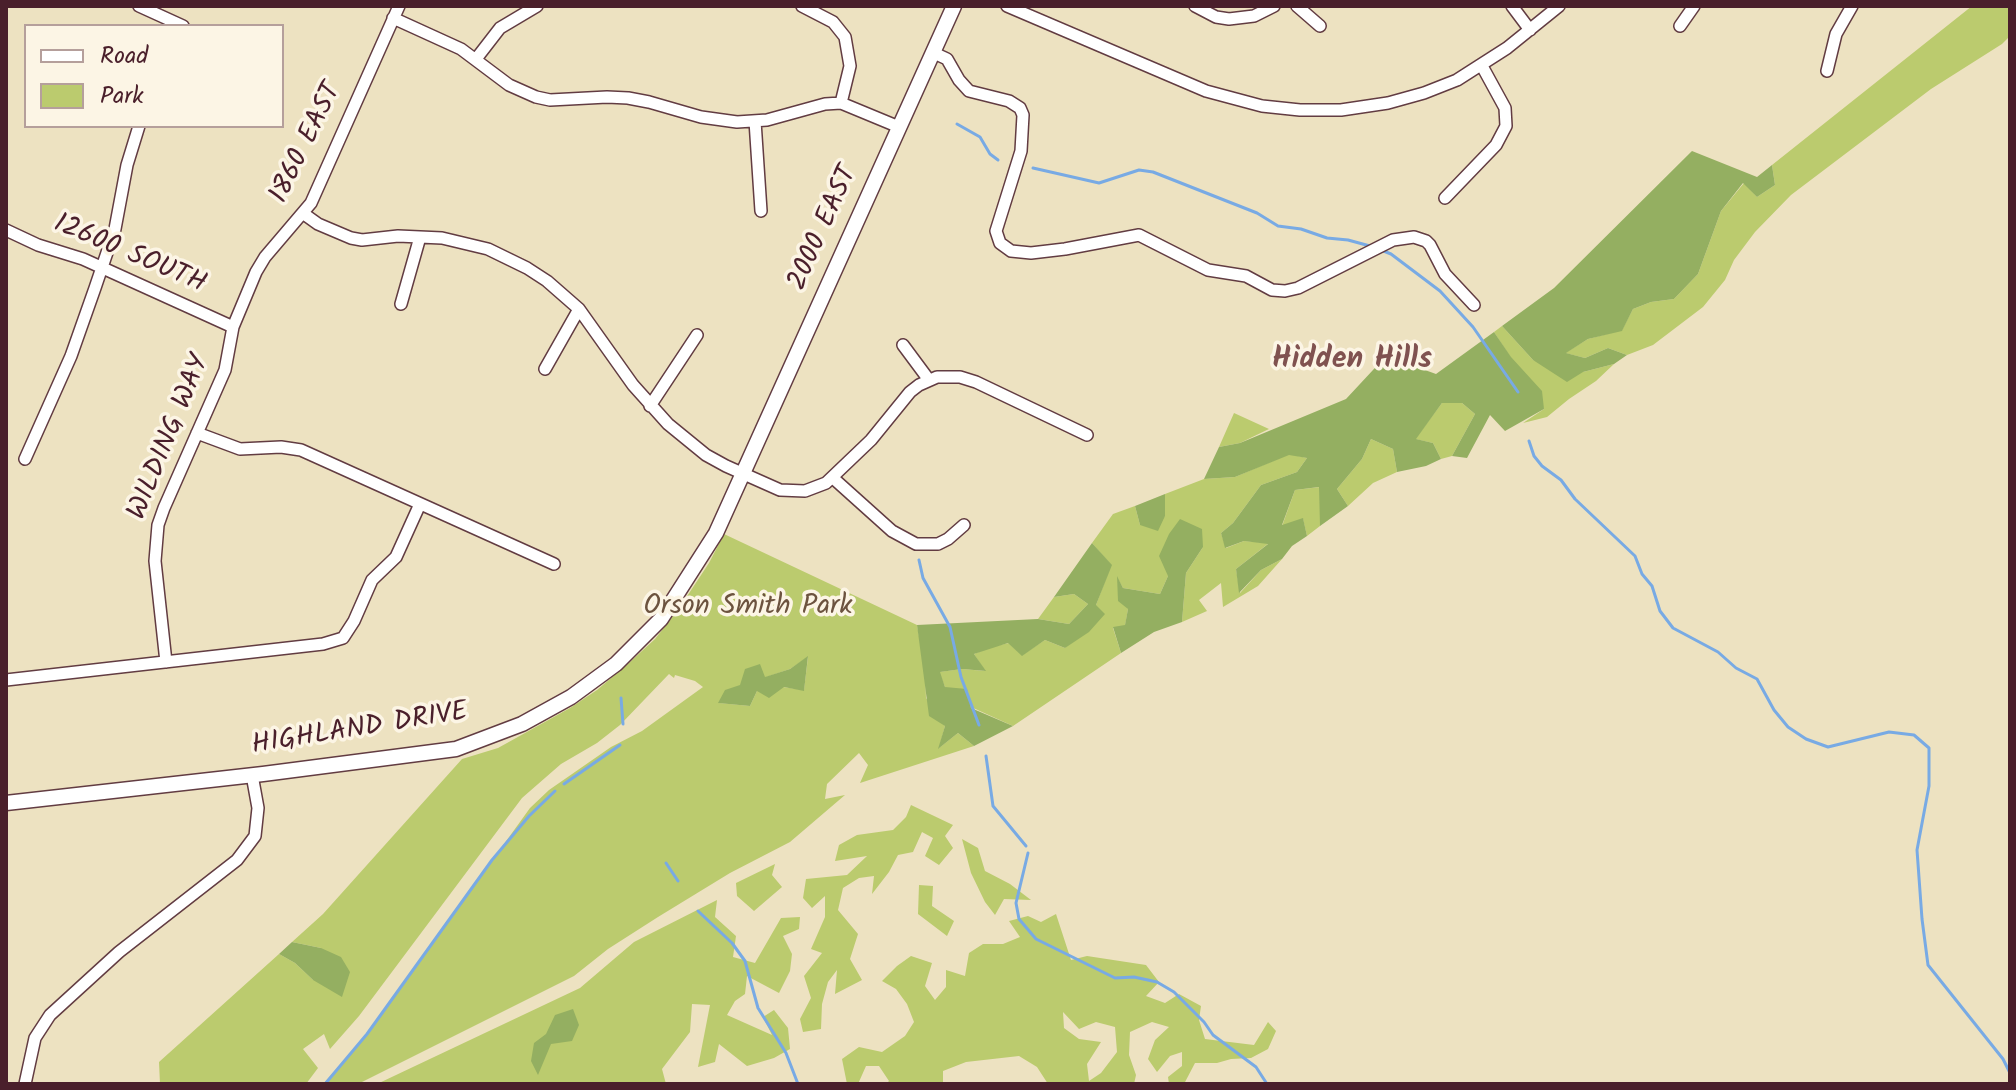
<!DOCTYPE html>
<html>
<head>
<meta charset="utf-8">
<style>
	body { margin:0 }
	#map { position:relative; width:2016px; height:1090px; overflow:hidden; background:#ede2c1; font-family:Kalam,sans-serif }
	canvas { display:block }
	.frame { position:absolute; inset:0; border:8px solid #4a1f2b; pointer-events:none }
	.legend { position:absolute; left:24px; top:24px; width:260px; height:104px; box-sizing:border-box; background:#fcf5e5; border:2px solid #b59f9b; margin:0; padding:10px 14px; list-style:none; font-size:24px; color:#4a1f2b }
	.legend li { display:flex; align-items:center; gap:16px; height:40px }
	.legend b { width:40px; border:2px solid #b59f9b }
</style>
</head>
<body>
<div id="map">
<canvas width="2016" height="1090"></canvas>
<div class="frame"></div>
<ul class="legend">
<li><b style="height:10px;background:#fff"></b>Road</li>
<li><b style="height:22px;background:#bbcb6e"></b>Park</li>
</ul>
</div>
<script>
const ctx = document.querySelector('canvas').getContext('2d');
ctx.lineJoin = 'round';
function fill(path, color) {
  ctx.fillStyle = color;
  ctx.fill(path, 'evenodd');
}
function shape(rows) {
  const path = new Path2D();
  for (const r of rows) {
    path.moveTo(r[0], r[1]);
    for (let i = 2; i < r.length; i += 2) path.lineTo(r[i], r[i + 1]);
  }
  return path;
}
function trace(path, color, width, dash) {
  ctx.strokeStyle = color;
  ctx.lineWidth = width;
  ctx.lineCap = dash ? 'butt' : 'round';
  ctx.setLineDash(dash || []);
  ctx.stroke(path);
}
function write(font, color, halo, rows, align = 'center') {
  ctx.font = font + ' Kalam,sans-serif';
  ctx.lineWidth = 7;
  ctx.setLineDash([]);
  ctx.textBaseline = 'middle';
  ctx.strokeStyle = halo;
  ctx.fillStyle = color;
  for (const [text, x, y, turn = 0] of rows) {
    ctx.save();
    ctx.translate(x, y);
    ctx.rotate((+turn || 0) * Math.PI / 180);
    ctx.textAlign = isNaN(turn) ? turn : align;
    if (halo) ctx.strokeText(text, 0, 0);
    ctx.fillText(text, 0, 0);
    ctx.restore();
  }
}
fill(shape([
	[1972,6,2010,6,2010,36,2002,44,1931,89,1791,195,1755,232,1734,260,1725,280,1703,307,1653,345,1627,355,1608,348,1585,358,1565,353,1588,339,1622,330,1633,309,1651,302,1674,299,1698,274,1721,211,1744,183,1757,197,1775,185,1772,165],
	[1502,326,1533,360,1583,372,1614,364,1596,381,1569,399,1547,417,1523,423,1544,409,1494,332],
	[1442,403,1462,403,1475,414,1452,456,1441,459,1433,443,1415,439],
	[1234,413,1269,429,1240,443,1219,447],
	[1371,439,1393,449,1397,472,1373,483,1348,506,1337,489,1362,459],
	[1289,454,1307,458,1297,472,1261,485,1233,523,1221,533,1226,548,1244,541,1269,543,1236,569,1240,593,1261,570,1282,559,1258,586,1223,607,1221,583,1199,600,1207,611,1182,622,1186,573,1203,547,1168,576,1160,594,1123,588,1118,579,1128,609,1125,626,1113,628,1121,653,1013,726,971,707,945,687,939,672,962,669,985,671,974,654,991,647,1009,643,1022,655,1045,640,1065,648,1096,605,1111,565,1092,543,1113,514,1135,506,1140,525,1165,516,1165,494,1204,479,1235,477],
	[1320,487,1320,526,1307,536,1303,519,1282,526,1295,490],
	[724,534,917,625,925,671,926,698,945,726,939,748,958,733,974,746,860,783,868,765,859,753,827,784,825,799,845,795,790,842,730,873,658,917,608,949,574,976,358,1084,323,1084,365,1037,530,808,549,790,611,747,642,731,703,687,695,681,675,675,674,678,669,674,620,725,597,743,561,764,522,798,359,1016,330,1049,324,1034,303,1049,318,1068,306,1084,160,1084,159,1062,279,954,295,963,313,980,321,948,292,942,323,914,462,759,498,748,570,708,597,690,630,662,655,639,678,610,709,563],
	[808,657,804,690,783,687,757,691,750,706,719,703,740,686,790,669],
	[1074,594,1088,604,1069,624,1038,619,1054,597],
	[911,805,953,825,945,836,953,848,939,865,925,856,933,838,922,832,913,852,898,855,889,872,872,894,874,876,859,878,843,888,838,910,858,934,850,959,862,980,835,994,837,970,828,982,822,1004,821,1029,803,1032,800,1019,811,998,804,976,822,953,811,949,825,917,825,896,812,908,803,898,806,879,847,875,867,856,835,861,839,845,857,835,893,830,906,817],
	[962,839,978,848,985,871,1010,884,1031,900,1004,899,995,915,985,902,971,873],
	[775,864,772,875,782,887,754,911,737,896,736,883],
	[919,885,933,886,932,906,954,921,947,936,918,914],
	[717,900,715,917,736,936,733,957,755,963,781,918,800,917,799,929,783,936,792,954,790,971,779,993,747,976,745,994,735,1001,727,1015,772,1035,763,1017,774,1010,788,1028,790,1049,774,1058,747,1066,719,1044,715,1062,698,1067,710,1005,692,1004,690,1032,662,1069,666,1084,377,1084,580,988,634,942],
	[1056,914,1071,960,1087,956,1146,965,1159,982,1146,996,1165,1003,1179,994,1201,1006,1199,1020,1205,1039,1254,1045,1268,1022,1276,1031,1268,1049,1251,1058,1231,1059,1217,1063,1195,1063,1184,1084,1169,1084,1168,1077,1182,1066,1182,1052,1170,1056,1157,1072,1148,1059,1155,1040,1169,1027,1152,1022,1130,1032,1129,1055,1136,1075,1134,1084,1048,1084,1037,1067,1019,1056,966,1062,943,1071,943,1084,886,1084,889,1081,879,1066,866,1066,858,1084,847,1084,842,1059,859,1047,882,1052,905,1036,914,1022,907,1004,896,989,882,981,897,966,911,956,932,963,925,986,935,1000,946,987,946,970,965,976,969,953,983,944,1003,944,1020,937,1009,921,1028,916,1041,922],
	[1063,1012,1079,1029,1096,1022,1115,1027,1117,1052,1101,1073,1089,1081,1087,1064,1101,1042,1079,1039,1064,1028]
]), '#bbcb6e');
fill(shape([
	[1692,151,1757,177,1772,165,1775,185,1757,197,1743,183,1721,211,1698,274,1674,299,1651,302,1633,309,1622,331,1588,339,1566,353,1585,358,1608,348,1627,355,1614,364,1583,372,1567,382,1533,360,1502,326,1554,288],
	[1494,332,1511,357,1542,391,1544,409,1505,431,1490,415,1467,458,1452,456,1475,414,1462,403,1442,403,1416,439,1433,443,1441,459,1426,466,1397,472,1393,449,1371,439,1362,459,1337,489,1348,506,1320,526,1319,487,1295,490,1282,525,1303,518,1307,536,1292,546,1282,559,1261,570,1239,593,1236,569,1268,544,1244,541,1225,548,1221,533,1233,523,1261,485,1297,472,1307,458,1289,455,1235,477,1204,479,1219,447,1240,443,1346,399,1386,356,1436,374],
	[1165,494,1165,516,1158,531,1140,525,1135,506],
	[1180,519,1202,529,1203,547,1186,573,1182,622,1154,632,1121,653,1113,627,1125,625,1128,609,1118,601,1117,576,1123,588,1160,594,1168,576,1159,556,1169,534],
	[1092,543,1112,565,1096,605,1105,614,1089,632,1065,648,1045,640,1022,656,1008,643,974,654,986,671,962,669,940,672,945,687,967,689,971,708,1013,726,974,746,958,733,938,749,945,726,929,716,917,625,1038,619,1069,624,1088,604,1074,594,1054,597],
	[808,656,804,691,784,687,769,698,757,691,750,706,718,703,725,690,740,685,745,669,760,664,765,677,790,669],
	[292,942,321,948,341,957,350,972,342,997,313,980,295,963,279,954],
	[573,1009,579,1025,572,1041,551,1044,538,1075,531,1061,534,1043,546,1034,555,1015]
]), '#94af61');
trace(shape([
	[957,124,980,137,990,154,998,160],
	[1033,168,1099,183,1139,170,1153,172,1257,213,1278,226,1301,229,1327,238,1348,240,1370,246],
	[1381,250,1391,254,1440,291,1473,327,1518,392],
	[1529,441,1534,456,1542,466,1561,480,1575,499,1635,556,1642,574,1652,586,1660,611,1673,628,1718,652,1736,668,1757,679,1774,710,1788,727,1806,739,1828,747,1889,732,1914,735,1929,748,1929,786,1917,850,1922,919,1928,965,2003,1059,2010,1073],
	[919,560,923,578,950,627,961,677,979,725],
	[621,698,623,724],
	[986,756,993,806,1026,846],
	[564,784,620,745],
	[1028,853,1016,903,1019,919,1036,939,1115,978,1134,977,1157,982,1174,992,1204,1022,1213,1035,1256,1067,1267,1084],
	[666,863,678,881],
	[698,911,732,943,745,961,758,1008,786,1053,798,1084],
	[325,1084,367,1034,492,860,529,816,555,791]
]), '#78aae4', 3);
const minor = shape([
	[139,6,183,26],
	[802,6,833,22,845,37,850,66,841,103],
	[1007,6,1206,91,1262,106,1300,110,1341,110,1388,103,1424,93,1457,80,1507,48,1559,6],
	[1195,6,1216,17,1229,19,1254,16,1274,6],
	[1297,6,1320,26],
	[1512,6,1530,30],
	[393,18,461,49,509,85,536,97,550,100,607,97,628,98,649,102,701,117,737,122,767,120,825,104,841,103,899,127],
	[1680,26,1694,6],
	[934,53,947,59,959,80,969,91,1009,101,1020,108,1023,115,1021,151,996,231,1000,243,1011,251,1031,253,1065,249,1139,235,1208,270,1246,276,1272,290,1285,291,1298,288,1393,240,1414,237,1426,241,1430,245,1445,274,1474,305],
	[476,59,500,28,537,6],
	[1827,71,1836,34,1852,6],
	[755,121,761,211],
	[1445,198,1496,145,1506,126,1505,108,1482,66],
	[304,214,318,224,351,238,362,240,398,236,442,238,488,249,527,268,547,281,579,309,633,385,668,424,706,455,726,466,780,490,805,491,826,483,871,440,910,392,919,385,937,377,960,377,976,382,1087,435],
	[6,230,38,245,83,259,233,327],
	[401,304,420,237],
	[903,345,929,380],
	[545,369,579,309],
	[650,406,697,335],
	[197,433,240,449,281,447,301,450,554,564],
	[25,459,71,356,95,288,115,229,127,165,139,126],
	[833,478,892,531,916,544,938,544,948,539,964,525],
	[166,662,155,561,158,525,164,508,225,370,233,327,256,272,265,257,311,203,399,6],
	[6,680,323,644,343,638,354,621,372,580,396,557,420,504],
	[25,1084,35,1038,50,1015,119,952,237,860,255,836,258,808,252,775]
]);
const tertiary = shape([
	[6,803,263,774,456,749,522,724,571,697,616,664,661,619,716,533,954,6]
]);
trace(minor, '#623c42', 14);
trace(tertiary, '#623c42', 17);
trace(minor, '#fff', 11);
trace(tertiary, '#fff', 14);
write('28px', '#4a1f2b', '#fcf5e5', [
	["1860 EAST",308,144,-64],
	["2000 EAST",825,229,-66],
	["12600 SOUTH",129,256,23],
	["WILDING WAY",171,438,-68],
	["HIGHLAND DRIVE",360,731,-9]
]);
write('28px', '#6c533f', '#fcf5e5', [
	["Orson Smith Park",748,608]
]);
write('bold 30px', '#805250', '#fcf5e5', [
	["Hidden Hills",1352,362]
]);
</script>
</body>
</html>
